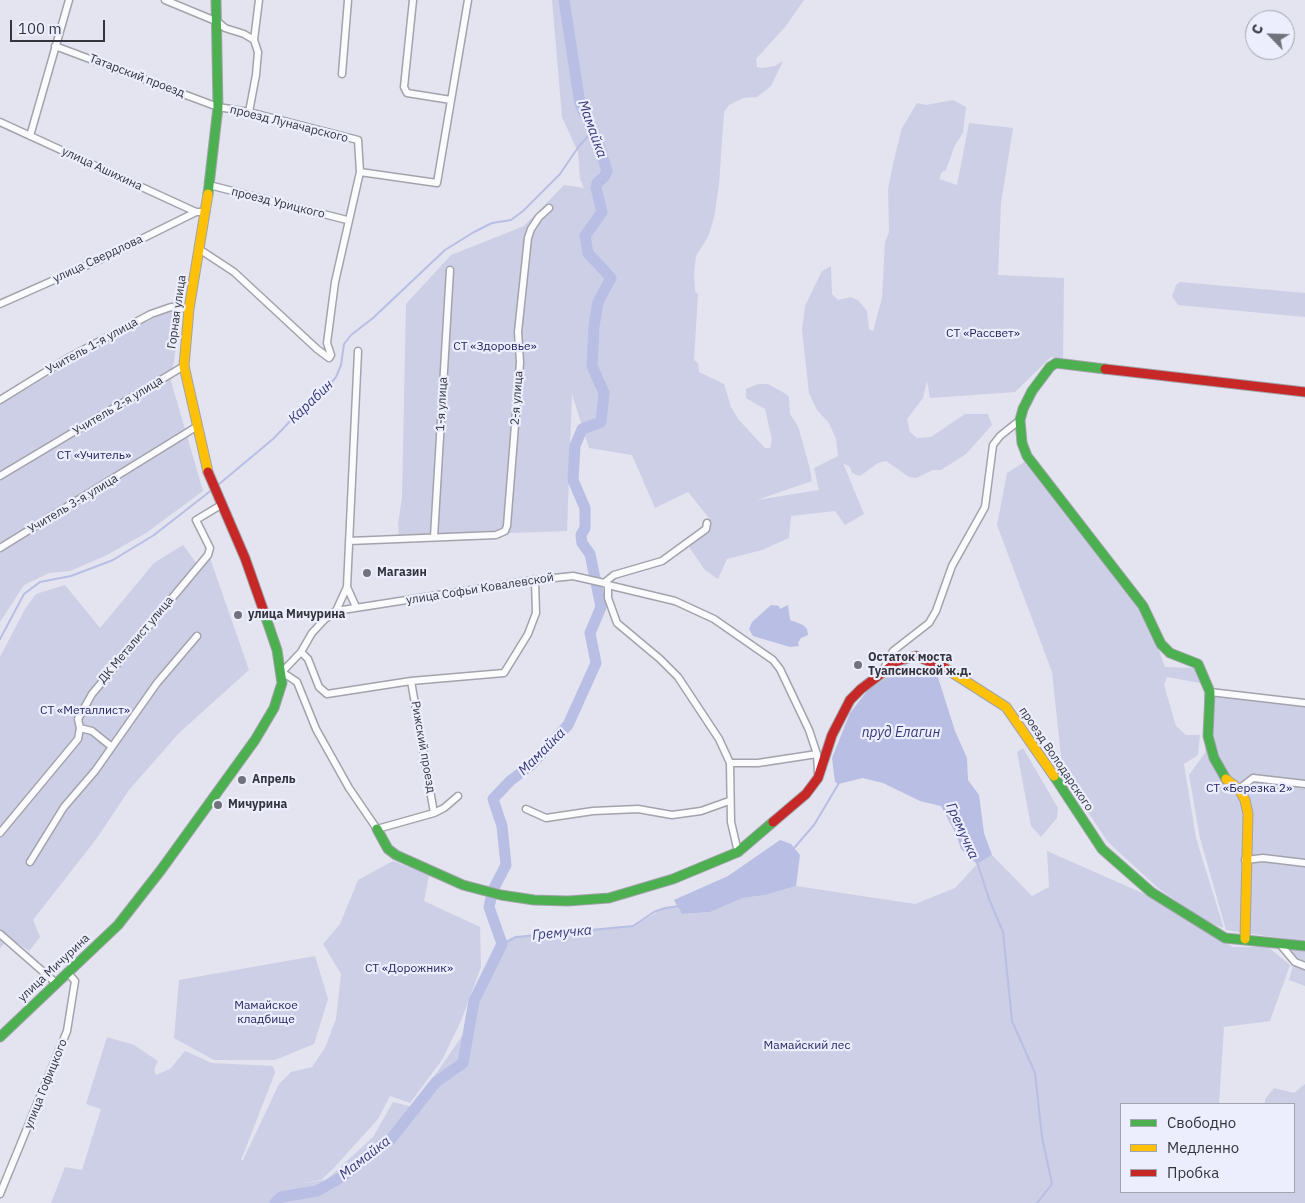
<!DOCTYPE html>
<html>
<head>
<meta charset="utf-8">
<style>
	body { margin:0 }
	#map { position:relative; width:1305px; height:1203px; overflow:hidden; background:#e3e4ef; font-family:"IBM Plex Sans",sans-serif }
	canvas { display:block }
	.legend { position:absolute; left:1120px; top:1103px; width:175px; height:90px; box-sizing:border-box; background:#eceefd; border:1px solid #a2a4b0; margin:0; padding:6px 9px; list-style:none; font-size:15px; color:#34353d }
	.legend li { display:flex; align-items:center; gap:10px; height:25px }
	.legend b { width:25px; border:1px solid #a2a4b0 }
	.north { position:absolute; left:1245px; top:10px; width:50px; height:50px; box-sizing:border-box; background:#eceefd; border:1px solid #a2a4b0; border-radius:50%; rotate:294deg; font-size:14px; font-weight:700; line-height:20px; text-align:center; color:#34353d }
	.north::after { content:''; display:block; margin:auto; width:18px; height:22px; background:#71727b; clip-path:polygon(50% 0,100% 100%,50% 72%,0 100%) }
	.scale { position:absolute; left:10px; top:20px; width:95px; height:22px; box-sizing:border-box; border:2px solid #34353d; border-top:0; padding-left:6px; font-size:15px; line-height:18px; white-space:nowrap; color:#34353d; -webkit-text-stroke:4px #eceefd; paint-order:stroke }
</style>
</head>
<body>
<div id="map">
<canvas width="1305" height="1203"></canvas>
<ul class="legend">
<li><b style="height:6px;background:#4caf50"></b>Свободно</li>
<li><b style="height:6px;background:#ffc107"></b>Медленно</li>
<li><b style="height:6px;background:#c62828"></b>Пробка</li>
</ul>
<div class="north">С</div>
<div class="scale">100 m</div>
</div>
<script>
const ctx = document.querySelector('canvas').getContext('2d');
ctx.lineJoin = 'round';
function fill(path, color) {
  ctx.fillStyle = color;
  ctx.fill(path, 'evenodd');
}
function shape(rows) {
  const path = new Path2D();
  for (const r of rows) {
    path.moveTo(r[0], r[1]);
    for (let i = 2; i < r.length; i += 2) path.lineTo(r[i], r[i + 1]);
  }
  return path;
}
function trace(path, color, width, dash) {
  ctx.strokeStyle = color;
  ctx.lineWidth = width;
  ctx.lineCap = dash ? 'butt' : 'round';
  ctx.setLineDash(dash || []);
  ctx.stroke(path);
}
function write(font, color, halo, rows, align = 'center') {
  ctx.font = font + ' "IBM Plex Sans",sans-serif';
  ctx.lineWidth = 4.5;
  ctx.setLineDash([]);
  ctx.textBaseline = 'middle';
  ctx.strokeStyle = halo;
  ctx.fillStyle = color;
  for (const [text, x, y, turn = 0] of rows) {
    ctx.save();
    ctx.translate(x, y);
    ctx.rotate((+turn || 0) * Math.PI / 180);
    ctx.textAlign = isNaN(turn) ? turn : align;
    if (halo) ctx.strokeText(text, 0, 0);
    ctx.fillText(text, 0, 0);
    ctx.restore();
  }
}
fill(shape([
	[552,0,804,0,785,27,756,59,757,67,762,68,775,66,783,61,771,86,757,97,743,98,729,105,724,112,719,185,714,218,708,237,696,256,694,273,695,291,698,294,694,360,698,363,699,372,724,384,731,407,738,419,765,448,770,448,772,440,765,409,746,398,746,389,758,384,768,384,786,394,789,397,790,414,798,426,810,469,812,481,757,500,819,490,814,468,838,456,836,439,829,423,817,410,809,393,802,330,805,306,822,271,831,266,832,294,838,300,851,297,859,301,867,311,869,329,873,331,882,298,885,242,889,232,888,189,894,160,902,128,917,103,926,105,953,100,966,107,963,133,955,145,946,170,942,172,939,179,957,185,969,123,1013,128,1001,203,998,275,1064,278,1063,359,1051,357,1015,392,930,398,927,381,923,398,907,419,910,432,917,438,931,437,965,414,988,414,992,425,966,454,941,470,933,470,916,478,909,477,886,461,878,463,860,476,852,473,850,467,843,463,864,514,845,525,835,511,791,516,789,538,762,550,727,559,718,579,705,570,689,547,707,532,709,518,688,492,655,508,632,455,589,448,572,394,567,531,399,537,398,524,402,498,406,304,451,255,524,226,564,185,584,188,580,179,578,152,562,117],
	[1180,282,1305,293,1305,317,1178,305,1172,296,1176,285],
	[171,310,181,313,171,381,203,491,146,533,105,556,70,571,49,573,24,585,0,622,0,404,128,330],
	[1026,461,1140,608,1149,623,1165,667,1194,668,1202,680,1200,683,1167,677,1164,685,1176,726,1186,735,1200,735,1198,755,1184,764,1196,838,1223,926,1222,928,1198,916,1158,888,1108,842,1063,775,1052,672,997,525,1007,473],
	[183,545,200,568,210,558,249,670,179,733,129,790,97,838,33,920,40,937,29,951,10,938,0,948,0,657,25,609,36,594,65,585,100,628,154,563],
	[1204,688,1305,700,1305,963,1297,960,1280,938,1226,930,1200,838,1189,775,1205,753],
	[1023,748,1058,808,1057,818,1041,837,1031,826,1017,752],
	[1047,851,1149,896,1233,947,1268,947,1290,965,1270,1021,1224,1027,1219,1104,1121,1104,1121,1192,1294,1192,1294,1104,1265,1104,1265,1099,1274,1088,1294,1093,1305,1084,1305,1203,51,1203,65,1167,82,1170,101,1109,86,1104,107,1037,134,1045,158,1061,154,1070,156,1075,170,1069,185,1051,212,1063,273,1066,275,1073,241,1160,243,1160,279,1084,291,1072,312,1067,325,1048,336,1019,341,974,323,944,340,924,358,880,393,861,429,875,424,901,480,927,481,967,461,1021,442,1060,410,1103,390,1096,378,1119,332,1170,321,1180,298,1184,326,1180,373,1137,393,1102,413,1107,462,1036,503,944,516,937,633,926,665,908,678,907,682,914,710,912,743,898,765,895,796,886,915,904,955,888,977,864,992,855,1032,896,1049,887],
	[315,956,328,999,314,1044,275,1060,214,1060,174,1038,179,980],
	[1293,966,1305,970,1305,986,1289,980]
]), '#cccfe6');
fill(shape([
	[771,605,779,606,780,609,788,605,790,620,803,625,807,629,808,635,801,638,798,643,799,646,790,647,753,636,749,629,752,622],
	[905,665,936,671,955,731,967,758,968,780,979,795,984,833,992,855,977,864,961,849,956,834,941,806,920,801,883,783,863,778,838,784,835,782,832,758,850,713,868,690],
	[780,840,791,844,800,855,796,886,765,895,743,898,710,912,682,914,674,900,728,876]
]), '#b8bee4');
trace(shape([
	[218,485,273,439,297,414,319,398,336,377,341,365,344,344,351,335,373,318,445,250,474,232,492,223,511,220,523,211,560,174,579,146,592,132],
	[0,639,24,594,40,582,71,576,113,560,154,535,213,489],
	[794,848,814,825,839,783],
	[977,862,989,899,1003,932,1012,1021,1035,1073,1042,1137,1052,1184,1037,1203],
	[502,944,516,937,633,926,654,912,665,908,679,906]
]), '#b8bee4', 2);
trace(shape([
	[494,888,506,865,502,826,493,799,510,781,531,765,568,725,596,663,590,633,601,607,590,554,582,543,581,535,585,528,585,508,573,480,575,446,582,429,601,422,604,393,592,366,594,326,598,302,611,278,588,253,585,236,602,212,596,188,597,183,604,177,607,171,598,142,580,104,564,0],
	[275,1203,281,1197,317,1191,347,1174,375,1149,391,1139,436,1082,463,1063,474,1001,502,944,489,907,491,898]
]), '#b8bee4', 11);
const street = shape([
	[165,0,218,22,225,28,244,34,254,40],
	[413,0,404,87,407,93,451,100],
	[55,46,218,107,249,112,358,140,360,172,335,282,327,343,331,355,329,358,317,349,234,272,199,249],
	[342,74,348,0],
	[249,112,256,75,258,52,254,40,259,0],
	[0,122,196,212,206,212],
	[30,136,69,0],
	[360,172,437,183,468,0],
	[209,185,347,220],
	[0,304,99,260,196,212],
	[358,351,347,587,336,611,325,619,312,633,301,652,282,672,297,682,316,729,349,788,377,829,434,813,444,808,458,796],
	[0,400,68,358,151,314,171,307,189,309],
	[0,476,184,366],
	[434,537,450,270],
	[349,541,496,535,505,531,507,526,520,362,518,332,528,238,531,229,539,217,549,208],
	[0,548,196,427],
	[604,583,608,585,675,601,714,619,773,660,780,669,809,730,817,754,818,773],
	[608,585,608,598,617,623,660,659,678,677,719,739,730,763,731,822,738,852],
	[347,587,356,607],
	[336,611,535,580,573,576,604,583,614,575,662,561,706,529,707,523],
	[301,652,308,659,319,687,327,694,411,681,504,673,528,634,536,613,535,580],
	[882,672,893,651,929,623,936,611,952,566,985,507,993,445,1000,436,1020,420],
	[411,681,434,813],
	[1210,692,1305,703],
	[80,728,92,731,112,747],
	[730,763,758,763,817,754],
	[1239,789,1253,778,1305,784],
	[526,809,546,818,593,811,638,809,672,815,701,811,729,801],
	[0,833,78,739,80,728,78,719,92,694,208,555,210,548,196,520,221,505],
	[1245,860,1263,858,1305,863],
	[30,862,64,807,95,771,157,683,197,636],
	[0,934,56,983],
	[1279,943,1295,962,1305,966],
	[0,1194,67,1031,75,981,67,972]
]);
const fast = shape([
	[208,194,218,107,216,0],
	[1105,369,1056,363,1050,367,1032,391,1023,409,1020,420,1022,443,1027,456,1143,606,1161,644,1170,653,1198,664,1210,692,1208,736,1214,758,1226,779],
	[1054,776,1102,849,1151,892,1225,938,1305,946],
	[377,829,388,849,396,855,463,885,501,895,534,900,568,901,609,898,673,879,738,852,773,822],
	[0,1037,118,925,161,870,255,740,274,708,282,683,277,650,264,612]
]);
const slow = shape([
	[208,194,189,309,184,366,208,472],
	[945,668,1006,707,1054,776],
	[1226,779,1239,789,1245,800,1248,814,1245,939]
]);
const jam = shape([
	[1105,369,1305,392],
	[208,472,245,558,264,612],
	[773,822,806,794,818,778,832,735,850,700,861,689,898,661,916,656,945,668]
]);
trace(street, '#a2a3ab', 9);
trace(fast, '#a2a3ab', 11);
trace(slow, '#a2a3ab', 11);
trace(jam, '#a2a3ab', 11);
trace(street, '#fbfbfd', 6);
trace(fast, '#4caf50', 9);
trace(slow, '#ffc107', 9);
trace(jam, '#c62828', 9);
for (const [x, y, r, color] of [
	[367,573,5,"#71727b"],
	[238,615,5,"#71727b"],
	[858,665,5,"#71727b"],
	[242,780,5,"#71727b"],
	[218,805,5,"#71727b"]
]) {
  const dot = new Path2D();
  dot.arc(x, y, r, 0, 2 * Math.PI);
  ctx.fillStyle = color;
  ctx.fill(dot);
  trace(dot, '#eceefd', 2);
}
write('12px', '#34353d', '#eceefd', [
	["Татарский проезд",137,76,21],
	["проезд Луначарского",289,124,14],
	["улица Ашихина",102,169,25],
	["проезд Урицкого",278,203,14],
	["улица Свердлова",98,259,-25],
	["Горная улица",177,312,-82],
	["Учитель 1-я улица",92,346,-29],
	["2-я улица",517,398,-86],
	["1-я улица",442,404,-87],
	["Учитель 2-я улица",118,406,-31],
	["Учитель 3-я улица",73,504,-31],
	["улица Софьи Ковалевской",480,589,-9],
	["ДК Металист улица",136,640,-50],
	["Рижский проезд",423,747,80],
	["проезд Володарского",1056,759,56],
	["улица Мичурина",54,968,-43],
	["улица Гофицкого",46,1084,-68]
]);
write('12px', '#24245f', '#eceefd', [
	["СТ «Рассвет»",983,334],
	["СТ «Здоровье»",495,347],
	["СТ «Учитель»",94,456],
	["СТ «Металлист»",85,711],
	["СТ «Березка 2»",1249,789],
	["СТ «Дорожник»",409,969],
	["Мамайское",266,1006],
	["кладбище",266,1020],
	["Мамайский лес",807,1046]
]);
write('bold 12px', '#34353d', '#eceefd', [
	["Магазин",377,573],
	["улица Мичурина",248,615],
	["Остаток моста",868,658],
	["Туапсинской ж.д.",868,672],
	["Апрель",252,780],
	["Мичурина",228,805]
], 'left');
write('italic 14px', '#363876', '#eceefd', [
	["Мамайка",592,129,70],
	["Карабин",311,402,-44],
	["пруд Елагин",901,733],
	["Мамайка",542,752,-45],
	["Гремучка",962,831,66],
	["Гремучка",562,933,-5],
	["Мамайка",365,1158,-38]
]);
</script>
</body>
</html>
